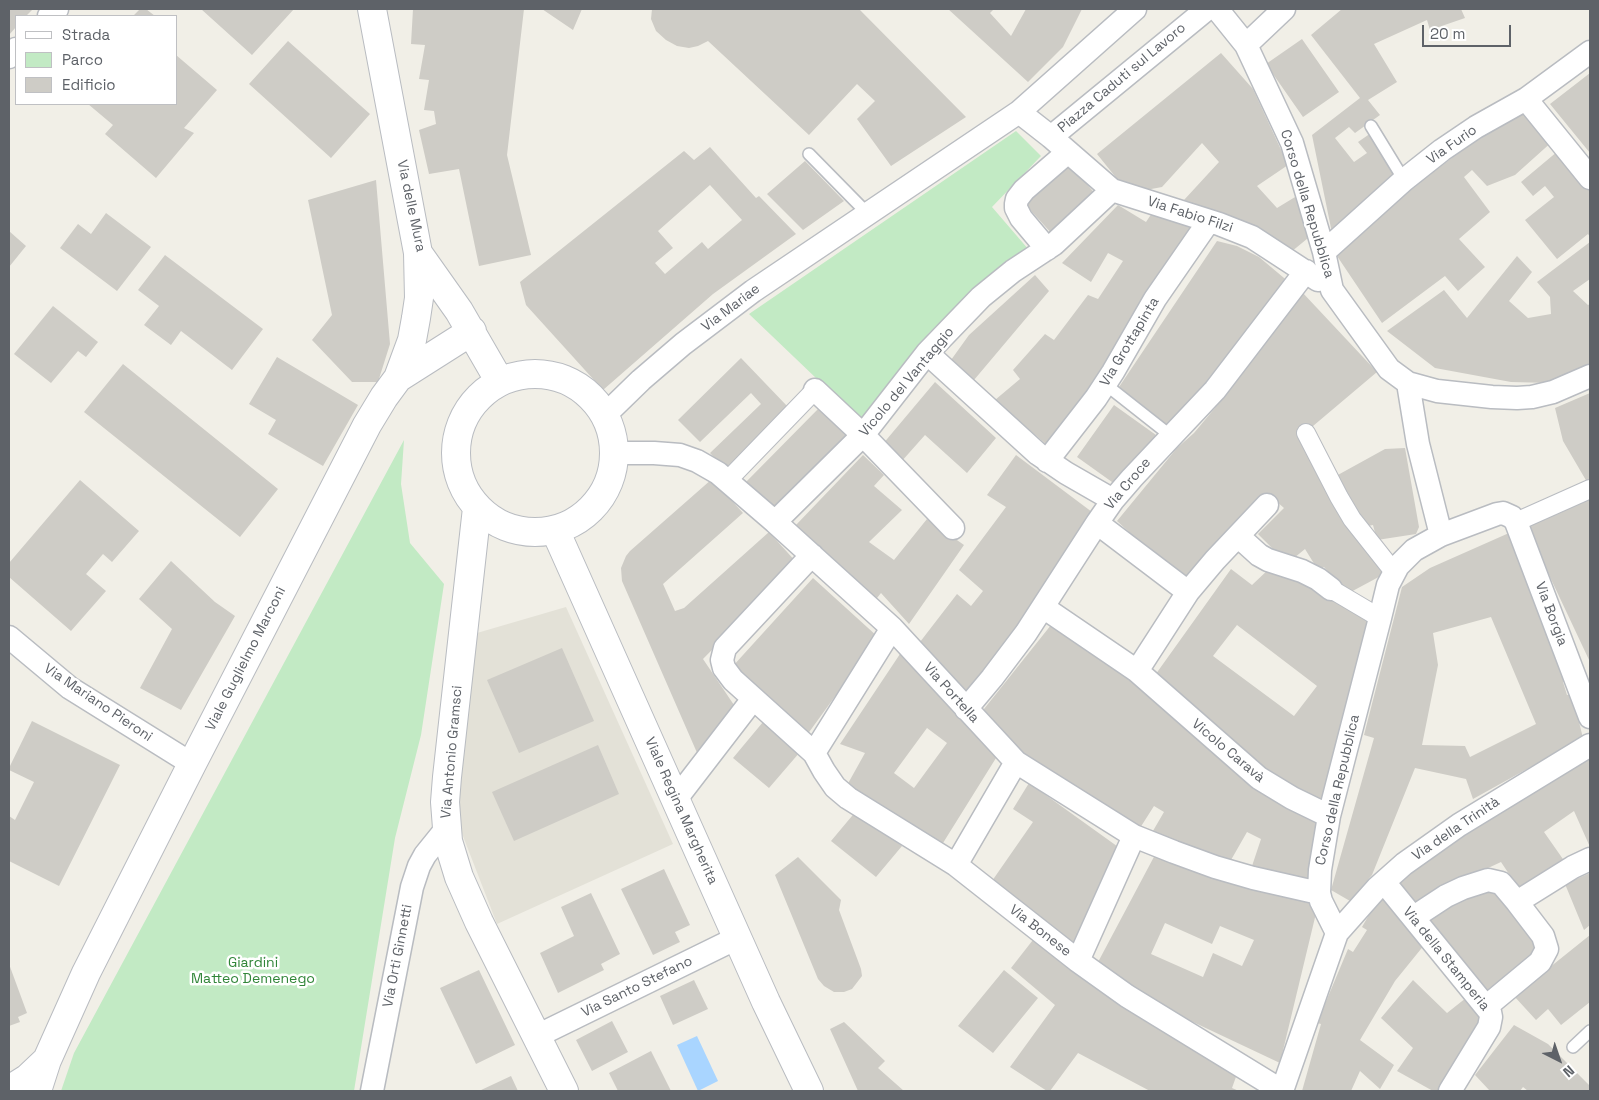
<!DOCTYPE html>
<html>
<head>
<meta charset="utf-8">
<style>
	body { margin:0 }
	#map { position:relative; width:1599px; height:1100px; overflow:hidden; background:#f1efe7; font-family:"Space Grotesk",sans-serif }
	canvas { display:block }
	.frame { position:absolute; inset:0; border:10px solid #5e6268; pointer-events:none }
	.legend { position:absolute; left:15px; top:15px; width:162px; height:90px; box-sizing:border-box; background:#fff; border:1px solid #bfc0c3; margin:0; padding:6px 9px; list-style:none; font-size:15px; color:#5e6268 }
	.legend li { display:flex; align-items:center; gap:10px; height:25px }
	.legend b { width:25px; border:1px solid #bfc0c3 }
	.north { position:absolute; left:1534px; top:1035px; width:50px; height:50px; -webkit-text-stroke:4px #fff; paint-order:stroke; rotate:139deg; font-size:14px; font-weight:700; line-height:20px; text-align:center; color:#5e6268 }
	.north::after { content:''; display:block; margin:auto; width:18px; height:22px; background:#5e6268; clip-path:polygon(50% 0,100% 100%,50% 72%,0 100%) }
	.scale { position:absolute; left:1422px; top:25px; width:89px; height:22px; box-sizing:border-box; border:2px solid #5e6268; border-top:0; padding-left:6px; font-size:15px; line-height:18px; white-space:nowrap; color:#5e6268; -webkit-text-stroke:4px #fff; paint-order:stroke }
</style>
</head>
<body>
<div id="map">
<canvas width="1599" height="1100"></canvas>
<div class="frame"></div>
<ul class="legend">
<li><b style="height:6px;background:#fff"></b>Strada</li>
<li><b style="height:14px;background:#c2eac4"></b>Parco</li>
<li><b style="height:14px;background:#ceccc6"></b>Edificio</li>
</ul>
<div class="north">N</div>
<div class="scale">20 m</div>
</div>
<script>
const ctx = document.querySelector('canvas').getContext('2d');
ctx.lineJoin = 'round';
function fill(path, color) {
  ctx.fillStyle = color;
  ctx.fill(path, 'evenodd');
}
function shape(rows) {
  const path = new Path2D();
  for (const r of rows) {
    if (r.length === 3) {
      path.moveTo(r[0] + r[2], r[1]);
      path.arc(r[0], r[1], r[2], 0, 2 * Math.PI);
      continue;
    }
    path.moveTo(r[0], r[1]);
    for (let i = 2; i < r.length; i += 2) path.lineTo(r[i], r[i + 1]);
  }
  return path;
}
function trace(path, color, width, dash) {
  ctx.strokeStyle = color;
  ctx.lineWidth = width;
  ctx.lineCap = dash ? 'butt' : 'round';
  ctx.setLineDash(dash || []);
  ctx.stroke(path);
}
function write(font, color, halo, rows, align = 'center') {
  ctx.font = font + ' "Space Grotesk",sans-serif';
  ctx.lineWidth = 5;
  ctx.setLineDash([]);
  ctx.textBaseline = 'middle';
  ctx.strokeStyle = halo;
  ctx.fillStyle = color;
  for (const [text, x, y, turn = 0] of rows) {
    ctx.save();
    ctx.translate(x, y);
    ctx.rotate((+turn || 0) * Math.PI / 180);
    ctx.textAlign = isNaN(turn) ? turn : align;
    if (halo) ctx.strokeText(text, 0, 0);
    ctx.fillText(text, 0, 0);
    ctx.restore();
  }
}
fill(shape([
	[566,607,673,844,497,924,456,818,477,633]
]), '#e3e1d7');
fill(shape([
	[1016,131,1041,156,992,207,1029,250,1002,265,929,333,862,422,749,314],
	[404,440,401,484,410,543,444,584,421,735,395,838,354,1091,61,1091,74,1053]
]), '#c2eac4');
fill(shape([
	[697,1036,718,1081,698,1091,677,1045]
]), '#a9d5ff');
fill(shape([
	[9,9,33,9,26,16,16,16,16,27,9,35],
	[140,9,146,9,155,16,133,16],
	[201,9,294,9,252,55],
	[413,9,524,9,507,155,531,255,479,266,459,169,429,174,419,130,436,124,434,111,424,110,429,80,419,79,425,45,411,44],
	[542,9,582,9,573,30],
	[652,9,859,9,966,117,891,166,857,119,875,101,857,84,809,135,708,41,698,46,689,48,677,46,666,40,656,31,651,19],
	[948,9,994,9,990,13,1011,36,1026,9,1082,9,1063,47,1028,82],
	[1342,9,1461,9,1465,18,1430,30,1427,20,1374,44,1397,82,1368,100,1380,115,1355,133,1349,127,1335,138,1354,162,1367,153,1358,142,1371,133,1397,177,1332,233,1312,135,1360,98,1311,35],
	[1302,39,1339,92,1303,117,1266,64],
	[288,41,370,114,331,158,249,84],
	[1221,53,1253,89,1288,165,1257,186,1277,208,1300,194,1313,234,1291,252,1252,225,1184,200,1219,162,1202,143,1162,187,1146,190,1118,180,1097,154],
	[176,55,217,90,184,128,194,133,156,178,105,134,113,125,88,104,176,104],
	[1590,73,1590,153,1550,104],
	[1530,109,1554,140,1515,175,1487,186,1472,170,1464,177,1490,212,1459,239,1485,267,1458,291,1445,276,1382,323,1337,256,1400,197,1469,145],
	[710,147,756,198,759,196,796,234,713,294,603,390,526,305,520,282,684,151,694,160],
	[710,185,742,220,708,249,702,242,665,274,655,263,673,248,658,231],
	[1558,151,1590,191,1590,237,1588,234,1557,259,1525,220,1554,197,1545,186,1533,196,1521,182],
	[805,161,844,201,803,230,767,194],
	[1069,163,1097,196,1053,235,1024,203],
	[376,180,390,344,378,382,352,382,312,340,332,315,308,200],
	[1118,205,1146,222,1152,213,1195,229,1110,365,1047,445,995,400,1020,379,1013,370,1045,334,1054,340,1088,295,1098,299,1123,261,1108,253,1091,282,1062,263],
	[106,213,151,247,117,291,60,248,78,224,91,234],
	[9,231,26,246,9,267],
	[1217,241,1237,246,1259,257,1290,283,1171,430,1119,387],
	[1590,242,1590,279,1573,291,1588,305,1590,304,1590,366,1550,383,1511,382,1435,368,1387,331,1444,290,1467,318,1517,256,1532,272,1509,301,1528,318,1551,314,1550,297,1537,282],
	[165,255,263,329,232,370,181,331,171,345,144,325,159,306,138,290],
	[1035,275,1049,291,974,380,951,360,969,335],
	[1302,292,1377,372,1300,437,1388,572,1347,594,1324,567,1318,570,1305,549,1294,558,1280,556,1258,534,1284,508,1268,494,1186,585,1117,521,1177,448,1194,433,1230,390],
	[53,306,98,342,86,357,78,351,51,383,14,354],
	[277,357,358,405,323,466,268,434,276,420,249,404],
	[741,358,788,407,725,469,710,453,761,404,751,393,700,442,678,420],
	[123,364,278,489,240,537,84,412],
	[935,382,996,438,967,473,925,435,901,462,882,445],
	[1590,393,1590,481,1587,482,1563,441,1555,408],
	[1114,405,1156,435,1119,487,1077,457],
	[819,408,851,439,777,514,745,483],
	[1405,448,1419,527,1416,534,1377,540,1373,525,1363,527,1336,476,1385,449],
	[863,455,884,475,874,486,902,510,869,542,894,560,927,519,964,545,909,624,881,593,873,603,796,525],
	[1016,455,1096,515,968,696,920,642,957,594,971,606,983,591,959,570,1006,507,987,495],
	[712,479,743,513,663,584,675,611,684,608,769,532,797,563,703,659,736,708,698,755,622,581,621,568,626,556,630,551],
	[80,480,139,531,112,562,103,554,86,574,106,591,71,631,9,577,9,563],
	[1590,496,1590,662,1526,526],
	[1509,533,1569,679,1563,682,1567,695,1572,694,1583,738,1473,799,1466,779,1415,768,1372,875,1350,901,1331,890,1374,738,1364,735,1402,587,1430,568],
	[1491,617,1536,724,1470,757,1465,746,1422,745,1438,665,1433,633],
	[171,561,215,602,235,616,181,710,140,688,172,629,139,599],
	[1270,568,1307,581,1350,607,1356,615,1358,610,1375,621,1323,802,1293,791,1153,678,1231,569,1252,585],
	[1237,625,1317,686,1294,716,1213,656],
	[813,578,878,637,807,735,733,666],
	[1051,625,1141,686,1322,822,1310,887,1250,872,1261,839,1247,832,1227,867,1150,836,1164,812,1154,806,1140,828,1058,779,1018,750,980,714],
	[562,648,594,721,519,753,487,680],
	[902,651,996,758,943,843,846,787,865,753,840,744],
	[927,728,947,743,914,788,894,773],
	[32,721,120,765,59,886,9,861,9,816,15,820,34,782,9,770,9,768],
	[763,722,800,752,769,788,733,758],
	[598,745,619,794,514,841,492,792],
	[1588,756,1590,765,1590,847,1574,811,1544,832,1565,862,1519,889,1501,862,1445,888,1415,909,1394,884,1484,815],
	[1029,783,1121,849,1074,947,992,881,1033,822,1013,809],
	[857,810,902,846,876,877,831,841],
	[1156,853,1214,877,1318,905,1280,1063,1176,1014,1097,964],
	[1165,923,1212,944,1220,926,1254,940,1242,966,1213,953,1203,977,1151,954],
	[798,857,841,900,839,910,861,969,862,976,852,989,844,992,834,992,824,986,818,979,775,875],
	[664,869,690,925,675,932,680,942,653,955,621,889],
	[1590,873,1590,925,1584,930,1565,884],
	[1492,886,1543,950,1487,999,1423,920],
	[591,893,620,954,601,964,604,970,558,993,540,953,574,936,561,907],
	[1386,897,1425,944,1395,981,1360,1040,1394,1065,1380,1089,1360,1071,1351,1091,1302,1091,1321,1024,1317,1023,1348,949,1353,952,1367,930,1362,927,1374,906],
	[1590,935,1590,1002,1561,1025,1548,1009,1536,1020,1514,996],
	[1036,936,1237,1074,1232,1088,1239,1091,1150,1091,1078,1053,1050,1091,1047,1091,1010,1067,1055,1005,1011,968],
	[9,964,27,1013,18,1017,20,1022,9,1026],
	[479,970,515,1045,476,1064,440,988],
	[1004,970,1038,998,993,1053,958,1026],
	[694,980,708,1009,673,1025,660,996],
	[1413,980,1447,1013,1471,994,1488,1018,1439,1091,1433,1091,1397,1071,1413,1048,1381,1018],
	[612,1021,628,1052,592,1071,576,1040],
	[844,1022,885,1061,878,1068,904,1091,858,1091,830,1029],
	[1514,1025,1548,1044,1590,1086,1590,1091,1528,1091,1523,1087,1520,1091,1490,1091,1475,1075],
	[651,1051,671,1091,618,1091,609,1073],
	[511,1076,518,1091,479,1091]
]), '#ceccc6');
const service = shape([
	[1371,126,1404,180],
	[809,154,867,213],
	[1105,384,1171,436],
	[1573,1047,1590,1031]
]);
const pedestrian = shape([
	[1306,433,1339,497,1352,519,1394,572],
	[728,480,815,390],
	[1516,522,1590,489],
	[1331,589,1380,618]
]);
const minor = shape([
	[1217,9,1246,45,1292,143,1324,252,1332,290,1389,369,1408,383,1418,444,1441,535],
	[49,16,57,9],
	[1246,45,1284,9],
	[9,57,16,49],
	[1526,99,1590,178],
	[1019,112,1051,137,1207,9],
	[1051,137,1112,190,1219,224,1252,237,1318,280],
	[1047,249,1021,218,1016,208,1016,204,1017,199,1024,190,1068,152],
	[1324,252,1404,180,1442,150,1476,127,1526,99,1590,52],
	[927,353,1038,454,1066,473,1113,500],
	[1408,383,1437,391,1492,397,1517,398,1532,397,1553,392,1590,376],
	[815,390,863,435,953,528],
	[605,415,641,380,683,344,753,291,1019,112,1135,9],
	[615,453,654,453,680,455,697,461,718,473,775,522,892,628,1016,762,1134,836,1174,852,1215,867,1253,878,1319,893],
	[1047,461,1096,398,1113,372,1155,299,1209,221],
	[775,522,863,435,927,353,981,297,1013,271,1054,244,1112,190],
	[1238,536,1259,555,1268,560,1302,571,1318,579,1331,589],
	[812,555,725,648,722,660,724,668,733,680,814,753,824,771,835,787,848,798,956,865,1078,961,1127,996,1282,1091],
	[1188,592,1215,560,1267,505],
	[1043,607,1137,671,1188,592,1097,523],
	[9,637,70,688,192,764],
	[1137,671,1259,778,1292,798,1329,816],
	[966,709,992,678,1026,633,1097,523,1113,500,1132,478,1215,390,1306,271],
	[814,753,892,628],
	[676,799,753,699],
	[956,865,1016,762],
	[1384,882,1490,1012,1491,1017,1489,1027,1450,1091],
	[1414,917,1446,896,1463,888,1488,880,1501,883,1517,902,1573,867,1590,859],
	[1337,933,1377,888,1404,864,1459,825,1590,745],
	[1078,961,1134,836],
	[1487,1006,1540,962,1547,949,1543,936,1517,902],
	[537,1036,737,938],
	[372,1091,412,887,419,866,425,855,446,829],
	[1282,1091,1337,933,1321,901,1319,893,1320,870,1329,816,1380,618,1388,585,1398,566,1414,550,1441,535,1497,514,1503,513,1512,517,1516,522,1590,717]
]);
const tertiary = shape([
	[372,9,418,253,459,311,500,382],
	[535,453,79],
	[398,378,472,331],
	[477,508,447,777,445,802,448,841,459,877,479,922,564,1091],
	[555,530,766,1002,809,1091],
	[9,1090,28,1078,47,1060],
	[37,1091,47,1060,86,973,192,764,367,425,384,397,398,378,412,340,416,318,419,298,418,253]
]);
trace(service, '#b9bcc1', 14);
trace(pedestrian, '#b9bcc1', 20);
trace(minor, '#b9bcc1', 25);
trace(tertiary, '#b9bcc1', 30);
trace(service, '#fff', 11);
trace(pedestrian, '#fff', 18);
trace(minor, '#fff', 22);
trace(tertiary, '#fff', 28);
write('14px', '#5e6268', '#fff', [
	["Piazza Caduti sul Lavoro",1122,78,-40],
	["Via Furio",1452,145,-35],
	["Corso della Repubblica",1307,204,73],
	["Via delle Mura",411,206,78],
	["Via Fabio Filzi",1190,215,18],
	["Via Mariae",731,308,-37],
	["Via Grottapinta",1130,342,-59],
	["Vicolo del Vantaggio",907,382,-50],
	["Via Croce",1128,484,-50],
	["Via Borgia",1551,614,69],
	["Viale Guglielmo Marconi",246,659,-63],
	["Via Portella",951,693,48],
	["Via Mariano Pieroni",98,703,34],
	["Vicolo Caravà",1228,751,40],
	["Via Antonio Gramsci",452,752,-85],
	["Corso della Repubblica",1338,790,-77],
	["Viale Regina Margherita",681,811,66],
	["Via della Trinità",1456,829,-34],
	["Via Bonese",1040,931,38],
	["Via Orti Ginnetti",398,956,-79],
	["Via della Stamperia",1446,959,51],
	["Via Santo Stefano",637,987,-26]
]);
write('14px', '#308538', '#fff', [
	["Giardini",253,963],
	["Matteo Demenego",253,979]
]);
</script>
</body>
</html>
